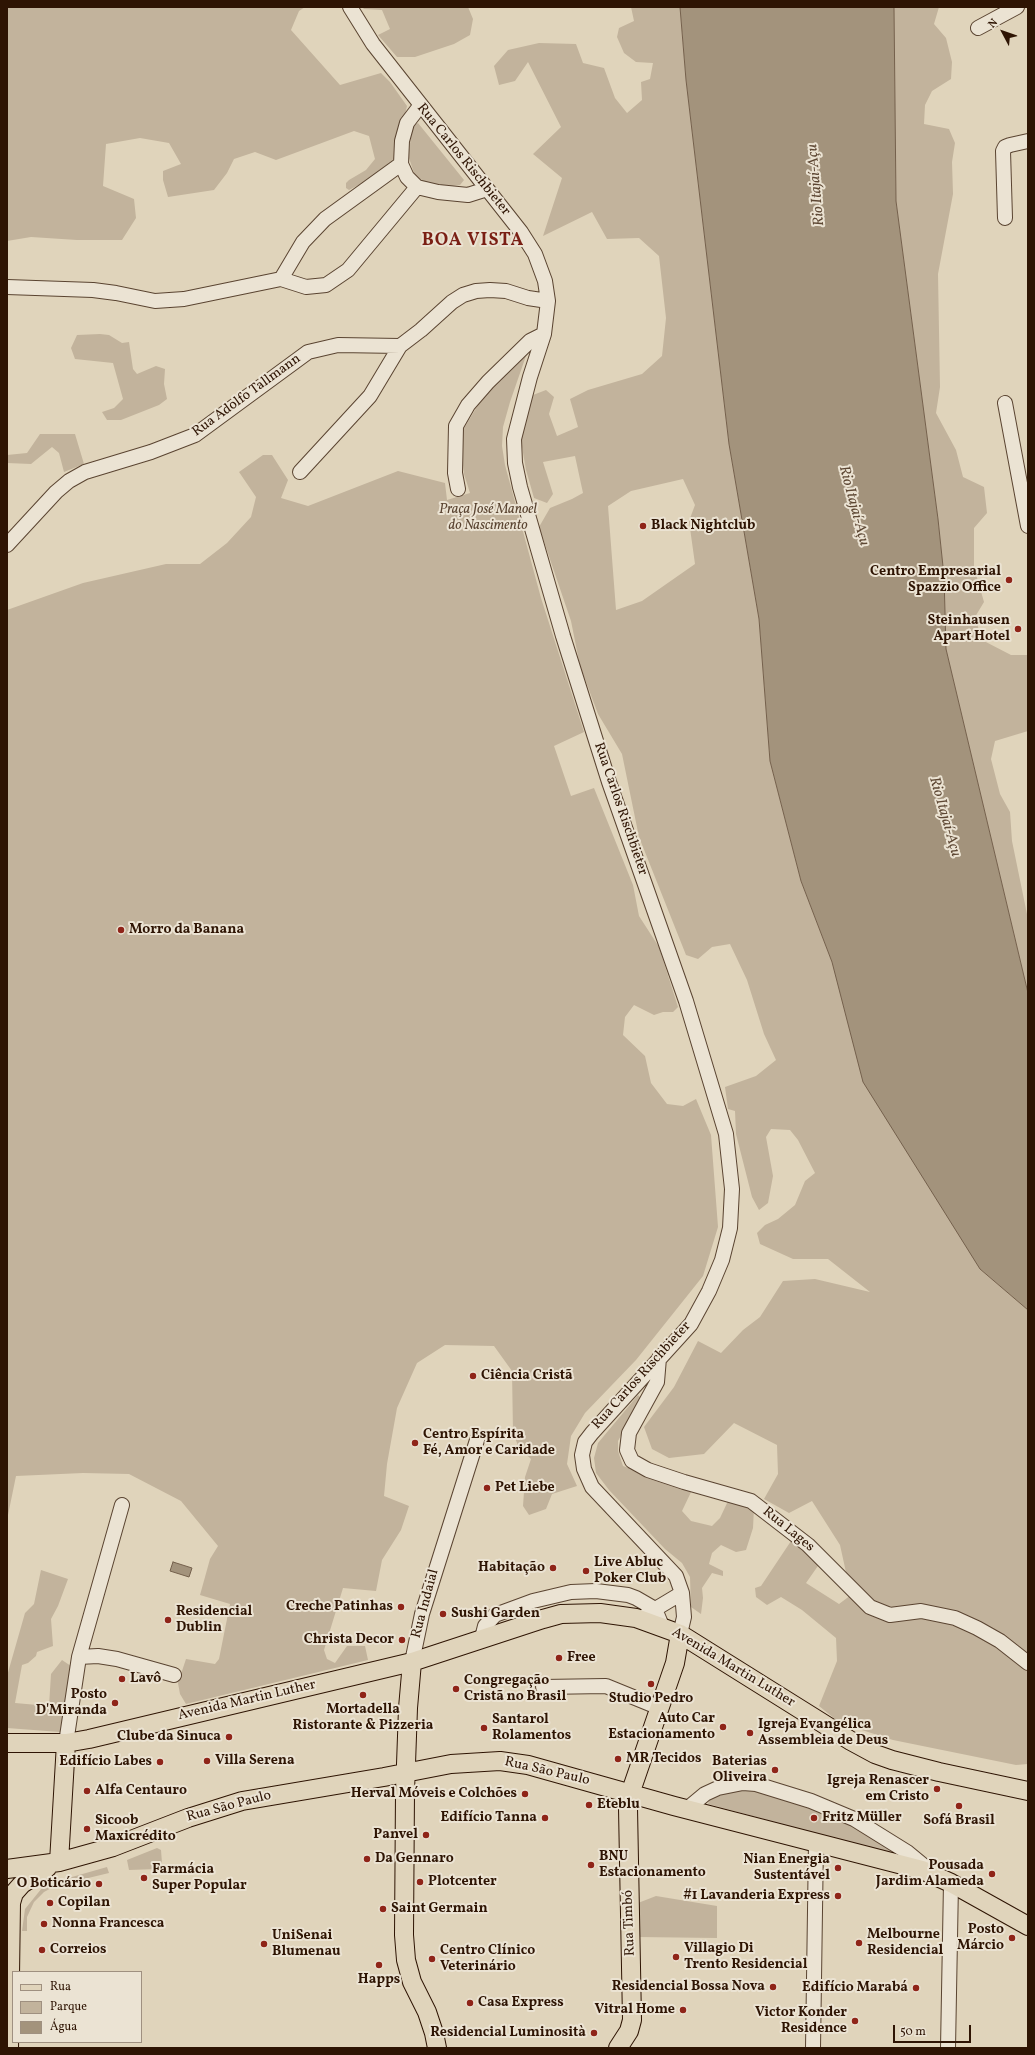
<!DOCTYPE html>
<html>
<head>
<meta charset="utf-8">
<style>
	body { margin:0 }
	#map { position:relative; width:1035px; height:2055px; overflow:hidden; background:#e0d4bb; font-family:Vollkorn,serif }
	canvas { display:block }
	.frame { position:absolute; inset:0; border:8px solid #2e1403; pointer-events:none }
	.legend { position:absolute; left:12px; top:1971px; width:130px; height:72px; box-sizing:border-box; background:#ebe3d3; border:1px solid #9f9080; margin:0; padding:5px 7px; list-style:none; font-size:12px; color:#2e1403 }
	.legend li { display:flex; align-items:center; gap:8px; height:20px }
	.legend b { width:20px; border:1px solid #9f9080 }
	.north { position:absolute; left:983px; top:12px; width:40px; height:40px; -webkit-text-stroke:3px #ebe3d3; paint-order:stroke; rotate:311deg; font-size:11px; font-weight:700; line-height:16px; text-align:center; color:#2e1403 }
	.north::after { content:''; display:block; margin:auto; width:14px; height:18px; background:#2e1403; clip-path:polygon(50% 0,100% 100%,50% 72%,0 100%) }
	.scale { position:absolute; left:893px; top:2025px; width:78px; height:18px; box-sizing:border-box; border:2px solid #2e1403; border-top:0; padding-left:5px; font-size:12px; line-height:14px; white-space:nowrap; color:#2e1403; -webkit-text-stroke:3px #ebe3d3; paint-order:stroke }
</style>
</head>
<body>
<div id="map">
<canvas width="1035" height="2055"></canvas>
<div class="frame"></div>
<ul class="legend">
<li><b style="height:5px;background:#e0d4bb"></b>Rua</li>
<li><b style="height:11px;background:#c2b39c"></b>Parque</li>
<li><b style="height:11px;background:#a3937c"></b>Água</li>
</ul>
<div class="north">N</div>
<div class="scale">50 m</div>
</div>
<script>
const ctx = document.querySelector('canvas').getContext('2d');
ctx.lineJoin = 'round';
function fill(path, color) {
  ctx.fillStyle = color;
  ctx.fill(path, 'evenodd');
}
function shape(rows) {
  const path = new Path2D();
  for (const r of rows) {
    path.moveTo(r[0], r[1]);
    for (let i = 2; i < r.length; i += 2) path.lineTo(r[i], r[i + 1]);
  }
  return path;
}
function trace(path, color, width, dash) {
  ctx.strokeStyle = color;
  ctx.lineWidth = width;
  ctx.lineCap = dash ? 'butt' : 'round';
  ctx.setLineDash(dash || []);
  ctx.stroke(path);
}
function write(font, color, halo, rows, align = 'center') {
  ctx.font = font + ' Vollkorn,serif';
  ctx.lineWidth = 4;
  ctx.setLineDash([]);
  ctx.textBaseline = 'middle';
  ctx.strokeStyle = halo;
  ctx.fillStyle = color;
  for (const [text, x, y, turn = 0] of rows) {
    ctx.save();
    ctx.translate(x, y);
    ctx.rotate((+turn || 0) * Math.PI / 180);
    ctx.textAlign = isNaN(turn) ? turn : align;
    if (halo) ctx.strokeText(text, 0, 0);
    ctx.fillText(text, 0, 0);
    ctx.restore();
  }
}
fill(shape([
	[7,7,305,7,299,11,291,30,340,85,381,73,390,82,407,106,395,158,384,170,366,181,349,190,346,188,346,183,349,180,366,170,375,159,369,136,354,131,276,160,255,152,234,159,227,173,214,190,168,197,163,180,163,171,181,164,169,143,140,138,106,144,103,186,134,199,136,218,122,240,77,240,31,237,7,241],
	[362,7,468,7,473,19,470,35,454,44,415,57,397,57,378,35,390,29,382,10,364,9],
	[631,7,680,7,686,80,729,444,759,619,770,761,801,881,832,962,980,1269,1028,1310,1028,1764,1016,1765,893,1740,840,1723,819,1706,837,1661,836,1638,802,1610,781,1597,767,1605,756,1597,755,1588,761,1586,793,1538,820,1563,806,1583,839,1604,851,1595,840,1545,812,1501,789,1513,764,1499,778,1474,777,1445,734,1423,704,1454,669,1458,652,1449,644,1427,674,1387,698,1341,721,1353,743,1330,760,1317,783,1281,815,1279,870,1292,828,1259,793,1259,760,1244,757,1233,765,1225,778,1219,795,1205,805,1181,815,1173,798,1140,790,1130,771,1129,766,1137,773,1176,768,1203,759,1210,752,1197,736,1134,735,1111,728,1109,725,1087,756,1076,776,1060,764,1034,747,980,730,944,712,947,698,959,686,955,639,837,622,754,598,714,580,666,571,621,539,527,550,508,572,499,583,493,575,456,543,462,553,494,547,503,534,498,526,470,521,441,524,411,533,395,546,390,554,397,549,414,557,436,578,427,570,399,588,390,642,374,662,356,666,318,659,256,639,238,607,239,592,212,543,236,562,178,533,154,561,127,528,62,515,81,499,85,494,66,508,50,539,43,576,44,583,63,604,68,615,98,627,113,642,100,641,82,650,79,653,63,636,62,624,53,617,37,619,28,634,21],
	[683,479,695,505,689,521,695,564,642,601,616,610,608,506,631,491],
	[894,7,939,7,934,24,946,38,952,62,951,79,932,91,925,105,924,124,949,129,955,143,952,162,953,194,938,274,940,387,936,413,956,450,963,477,984,487,987,513,974,528,974,567,984,602,975,617,982,640,1011,655,1028,655,1028,731,995,741,991,759,1000,794,1010,812,1012,841,1028,919,1028,993,946,649,944,576,938,519,896,201],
	[418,123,464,180,460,185,443,187,427,183,415,176,408,155,413,126],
	[100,334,109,335,122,343,129,342,133,369,137,374,156,366,165,369,164,384,167,399,159,405,121,420,107,420,102,412,114,408,123,399,113,363,75,359,71,348,77,335],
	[528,350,510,402,503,427,502,446,505,465,541,598,584,732,554,746,571,796,594,788,633,885,639,916,659,947,678,1007,673,1012,663,1012,654,1015,634,1005,625,1017,623,1035,645,1056,651,1083,667,1104,683,1106,696,1099,711,1135,718,1227,703,1276,636,1360,585,1413,571,1436,567,1464,577,1486,552,1494,546,1509,529,1515,523,1506,525,1477,531,1459,519,1448,513,1433,512,1371,494,1346,445,1345,417,1363,397,1408,387,1464,384,1496,409,1506,401,1530,382,1560,376,1591,343,1588,324,1650,327,1659,335,1663,347,1646,365,1646,368,1660,186,1704,180,1694,178,1683,186,1659,215,1664,219,1659,230,1604,200,1595,210,1559,218,1546,181,1501,129,1474,83,1473,16,1476,7,1520,7,610,83,583,166,564,200,564,227,543,251,517,256,497,239,472,263,455,272,455,288,480,281,498,308,506,398,471,445,483,447,500,470,493,464,474,461,447,463,430,478,405,510,367],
	[40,434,75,434,84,464,64,472,59,453,52,447,31,464,7,463,7,455,27,453],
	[638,1395,641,1398,618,1441,618,1451,623,1466,692,1490,682,1511,691,1521,712,1526,720,1518,728,1501,754,1508,753,1528,746,1550,736,1552,721,1545,712,1553,709,1564,723,1571,723,1576,712,1573,702,1588,703,1598,701,1614,691,1607,690,1577,682,1563,665,1549,609,1490,596,1473,594,1458,598,1443],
	[41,1570,68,1579,58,1606,51,1619,53,1646,37,1652,36,1656,28,1663,22,1665,15,1703,49,1706,51,1674,62,1660,71,1666,60,1732,7,1728,7,1676,25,1613,34,1604],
	[742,1790,754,1791,812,1807,853,1823,904,1857,708,1804,710,1798,718,1794],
	[157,1848,161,1850,162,1863,158,1869,129,1870,127,1860],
	[107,1867,109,1873,55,1886,44,1892,34,1902,27,1917,27,1931,22,1931,25,1909,42,1888,51,1883],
	[656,1896,717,1906,717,1938,638,1937,638,1903]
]), '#c2b39c');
const water = shape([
	[680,7,894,7,896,201,938,519,944,576,946,649,1028,993,1028,1310,980,1269,863,1082,832,962,801,881,770,761,759,619,729,444,686,80,680,7],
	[173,1562,192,1568,189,1577,170,1571,173,1562]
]);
fill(water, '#a3937c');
trace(water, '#74604c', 1);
const minor = shape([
	[350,7,373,44,521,232,535,254,545,281,548,301,544,334,530,377,514,439,515,463,520,487,563,636,609,782,686,1001,726,1134,732,1189,730,1228,722,1260,709,1291,691,1324,592,1433,585,1442,582,1455,584,1469,592,1487,676,1576,682,1593,684,1617,680,1634],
	[978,28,1017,7],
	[420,106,407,123,402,141,401,164,407,177,417,187,438,192,468,195,487,189],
	[1005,218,1003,151,1005,147,1010,145,1028,141],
	[281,279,303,242,325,219,401,164],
	[7,287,93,290,116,293,155,301,184,299,281,279,306,287,326,285,348,270,417,187],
	[1005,403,1028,526],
	[300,472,370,396,400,346],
	[458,489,455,473,456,426,468,405,488,382,530,341,544,334],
	[7,545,56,492,69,481,85,472,151,452,195,435,308,352,338,345,400,346,421,330,452,302,463,295,476,291,490,290,506,291,528,298,548,301],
	[659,1358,657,1382,629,1433,627,1450,632,1461,648,1470,684,1482,751,1501,808,1545,870,1607,890,1615,921,1611,955,1618,977,1628,1000,1641,1028,1663],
	[647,1614,682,1593],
	[482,1638,485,1626,495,1615,533,1601,571,1592,596,1591,628,1595,636,1598,655,1609,662,1626],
	[79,1657,98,1656,117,1659,174,1675],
	[412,1662,422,1614,477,1440],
	[543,1687,606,1686,660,1708],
	[66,1743,79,1657,122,1505],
	[687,1809,705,1794,718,1788,743,1783,756,1784,811,1801,854,1819,907,1852,930,1871],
	[813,2048,816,1842],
	[948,2048,951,1883]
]);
const major = shape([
	[412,1662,408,1708,405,1792,404,1935,406,1960,412,1982,427,2012,434,2033,437,2048],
	[7,1743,66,1743,89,1739,412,1662,543,1619,561,1614,600,1613,636,1618,680,1634,851,1741,875,1754,892,1760,939,1772,1028,1791],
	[59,1862,66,1743],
	[7,1869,59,1862,113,1847,188,1818,242,1801,384,1777,451,1764,500,1761,528,1765,674,1806,922,1870,951,1883,1028,1926],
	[9,2048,11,1903,14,1893,22,1884,47,1868],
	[618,2048,629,2031,632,2020,628,1808,630,1794,675,1663,680,1634]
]);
trace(minor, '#5a4431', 16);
trace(major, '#2e1403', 20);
trace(minor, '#ebe3d3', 14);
trace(major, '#e0d4bb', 18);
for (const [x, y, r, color] of [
	[643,526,4,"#8f2418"],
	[1009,580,4,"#8f2418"],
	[1018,629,4,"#8f2418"],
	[121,930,4,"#8f2418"],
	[473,1376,4,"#8f2418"],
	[415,1443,4,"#8f2418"],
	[487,1488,4,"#8f2418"],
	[553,1568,4,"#8f2418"],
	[586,1571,4,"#8f2418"],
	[401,1607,4,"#8f2418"],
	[443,1614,4,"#8f2418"],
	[168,1620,4,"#8f2418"],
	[402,1640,4,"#8f2418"],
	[559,1658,4,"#8f2418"],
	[122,1679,4,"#8f2418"],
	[651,1684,4,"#8f2418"],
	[456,1689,4,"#8f2418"],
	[363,1695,4,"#8f2418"],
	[115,1703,4,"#8f2418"],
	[723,1727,4,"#8f2418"],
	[484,1728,4,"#8f2418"],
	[750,1733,4,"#8f2418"],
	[229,1737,4,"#8f2418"],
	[618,1759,4,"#8f2418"],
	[207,1761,4,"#8f2418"],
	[160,1762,4,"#8f2418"],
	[775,1770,4,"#8f2418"],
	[937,1789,4,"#8f2418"],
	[87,1791,4,"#8f2418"],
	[525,1794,4,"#8f2418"],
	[589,1805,4,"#8f2418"],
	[959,1806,4,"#8f2418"],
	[545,1818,4,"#8f2418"],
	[814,1818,4,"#8f2418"],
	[87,1829,4,"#8f2418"],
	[426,1835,4,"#8f2418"],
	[367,1859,4,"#8f2418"],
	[591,1865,4,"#8f2418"],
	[838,1868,4,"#8f2418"],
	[992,1874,4,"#8f2418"],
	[144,1878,4,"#8f2418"],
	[420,1882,4,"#8f2418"],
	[99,1884,4,"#8f2418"],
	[838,1896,4,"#8f2418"],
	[50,1903,4,"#8f2418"],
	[383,1909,4,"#8f2418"],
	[44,1924,4,"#8f2418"],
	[1012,1938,4,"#8f2418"],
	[859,1943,4,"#8f2418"],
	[264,1944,4,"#8f2418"],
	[42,1950,4,"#8f2418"],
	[676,1957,4,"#8f2418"],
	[432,1959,4,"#8f2418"],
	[379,1965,4,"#8f2418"],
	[773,1987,4,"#8f2418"],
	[916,1988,4,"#8f2418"],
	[470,2003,4,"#8f2418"],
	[683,2010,4,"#8f2418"],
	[855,2021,4,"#8f2418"],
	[594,2033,4,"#8f2418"]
]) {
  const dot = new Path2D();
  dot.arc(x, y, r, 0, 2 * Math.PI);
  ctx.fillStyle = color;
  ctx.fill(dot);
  trace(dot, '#ebe3d3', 1.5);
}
write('14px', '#2e1403', '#ebe3d3', [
	["Rua Carlos Rischbieter",463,160,51],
	["Rua Adolfo Tallmann",247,396,-36],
	["Rua Carlos Rischbieter",620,809,71],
	["Rua Carlos Rischbieter",642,1376,-48],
	["Rua Lages",788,1530,39],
	["Rua Indaial",426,1604,-75],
	["Avenida Martin Luther",733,1668,31],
	["Avenida Martin Luther",247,1701,-13],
	["Rua São Paulo",547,1772,13],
	["Rua São Paulo",229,1807,-15],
	["Rua Timbó",630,1923,-92]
]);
write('italic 14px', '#5a4431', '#ebe3d3', [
	["Praça José Manoel",488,510],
	["do Nascimento",488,526]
]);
write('bold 14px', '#2e1403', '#ebe3d3', [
	["Black Nightclub",651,526],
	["Centro Empresarial",1001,572,"right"],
	["Spazzio Office",1001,588,"right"],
	["Steinhausen",1010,621,"right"],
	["Apart Hotel",1010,637,"right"],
	["Morro da Banana",129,930],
	["Ciência Cristã",481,1376],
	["Centro Espírita",423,1435],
	["Fé, Amor e Caridade",423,1451],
	["Pet Liebe",495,1488],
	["Live Abluc",594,1563],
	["Poker Club",594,1579],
	["Habitação",545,1568,"right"],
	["Creche Patinhas",393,1607,"right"],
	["Residencial",176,1612],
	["Dublin",176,1628],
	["Sushi Garden",451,1614],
	["Christa Decor",394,1640,"right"],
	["Free",567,1658],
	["Lavô",130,1679],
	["Congregação",464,1681],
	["Cristã no Brasil",464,1697],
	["Posto",107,1695,"right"],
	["D'Miranda",107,1711,"right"],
	["Studio Pedro",651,1699,"center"],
	["Mortadella",363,1710,"center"],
	["Ristorante & Pizzeria",363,1726,"center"],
	["Auto Car",715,1719,"right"],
	["Estacionamento",715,1735,"right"],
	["Santarol",492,1720],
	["Rolamentos",492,1736],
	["Igreja Evangélica",758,1725],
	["Assembleia de Deus",758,1741],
	["Clube da Sinuca",221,1737,"right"],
	["MR Tecidos",626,1759],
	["Villa Serena",215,1761],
	["Edifício Labes",152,1762,"right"],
	["Baterias",767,1762,"right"],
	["Oliveira",767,1778,"right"],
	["Igreja Renascer",929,1781,"right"],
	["em Cristo",929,1797,"right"],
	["Alfa Centauro",95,1791],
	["Herval Móveis e Colchões",517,1794,"right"],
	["Eteblu",597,1805],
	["Edifício Tanna",537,1818,"right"],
	["Fritz Müller",822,1818],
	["Sicoob",95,1821],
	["Maxicrédito",95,1837],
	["Sofá Brasil",959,1821,"center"],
	["Panvel",418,1835,"right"],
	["BNU",599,1857],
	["Estacionamento",599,1873],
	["Da Gennaro",375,1859],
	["Nian Energia",830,1860,"right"],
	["Sustentável",830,1876,"right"],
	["Pousada",984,1866,"right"],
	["Jardim Alameda",984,1882,"right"],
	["Farmácia",152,1870],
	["Super Popular",152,1886],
	["Plotcenter",428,1882],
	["O Boticário",91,1884,"right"],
	["#1 Lavanderia Express",830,1896,"right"],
	["Copilan",58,1903],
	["Saint Germain",391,1909],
	["Nonna Francesca",52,1924],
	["Posto",1004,1930,"right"],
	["Márcio",1004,1946,"right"],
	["Melbourne",867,1935],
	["Residencial",867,1951],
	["UniSenai",272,1936],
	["Blumenau",272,1952],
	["Villagio Di",684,1949],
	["Trento Residencial",684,1965],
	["Correios",50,1950],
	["Centro Clínico",440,1951],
	["Veterinário",440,1967],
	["Happs",379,1980,"center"],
	["Residencial Bossa Nova",765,1987,"right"],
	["Edifício Marabá",908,1988,"right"],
	["Casa Express",478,2003],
	["Vitral Home",675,2010,"right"],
	["Victor Konder",847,2013,"right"],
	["Residence",847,2029,"right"],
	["Residencial Luminosità",586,2033,"right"]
], 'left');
write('italic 15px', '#5d4733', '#ebe3d3', [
	["Rio Itajaí-Açu",817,185,-95],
	["Rio Itajaí-Açu",853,506,75],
	["Rio Itajaí-Açu",944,817,74]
]);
ctx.letterSpacing = '1px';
write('bold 18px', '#7a1f14', '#ebe3d3', [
	["BOA VISTA",473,242]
]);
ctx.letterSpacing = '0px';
</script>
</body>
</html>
